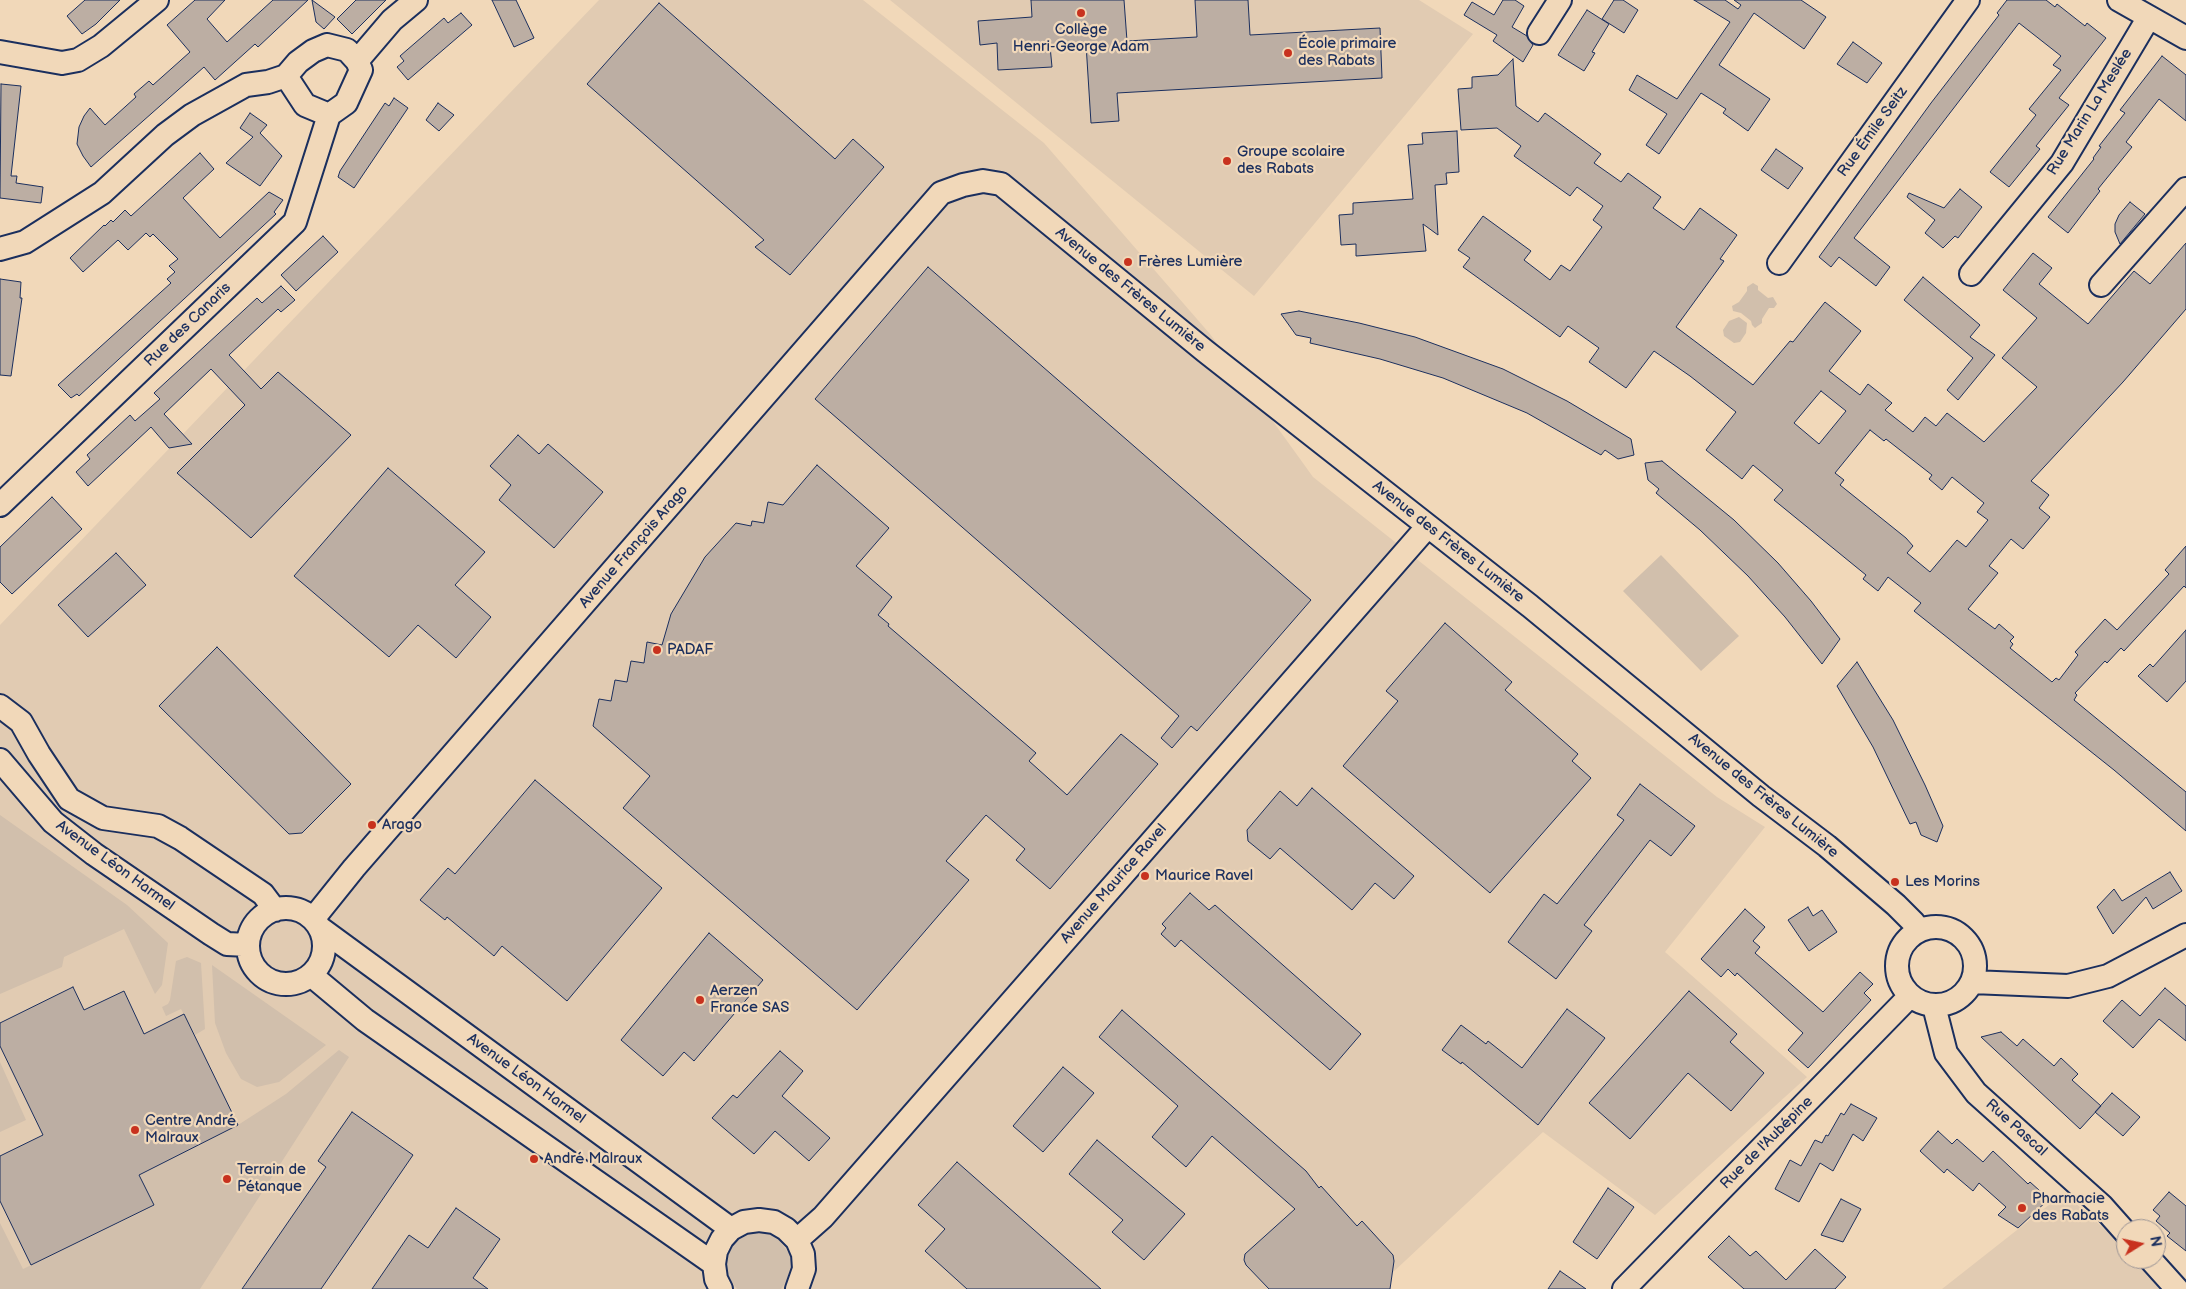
<!DOCTYPE html>
<html>
<head>
<meta charset="utf-8">
<style>
	body { margin:0 }
	#map { position:relative; width:2186px; height:1289px; overflow:hidden; background:#f1d8b9; font-family:"Balsamiq Sans",sans-serif }
	canvas { display:block }
	.north { position:absolute; left:2116px; top:1219px; width:50px; height:50px; box-sizing:border-box; background:#f1d8b9; border:1px solid #9b9495; border-radius:50%; rotate:80deg; font-size:14px; font-weight:700; line-height:20px; text-align:center; color:#1b2f5e }
	.north::after { content:''; display:block; margin:auto; width:18px; height:22px; background:#c8321e; clip-path:polygon(50% 0,100% 100%,50% 72%,0 100%) }
</style>
</head>
<body>
<div id="map">
<canvas width="2186" height="1289"></canvas>
<div class="north">N</div>
</div>
<script>
const ctx = document.querySelector('canvas').getContext('2d');
ctx.lineJoin = 'round';
function fill(path, color) {
  ctx.fillStyle = color;
  ctx.fill(path, 'evenodd');
}
function shape(rows) {
  const path = new Path2D();
  for (const r of rows) {
    if (r.length === 3) {
      path.moveTo(r[0] + r[2], r[1]);
      path.arc(r[0], r[1], r[2], 0, 2 * Math.PI);
      continue;
    }
    path.moveTo(r[0], r[1]);
    for (let i = 2; i < r.length; i += 2) path.lineTo(r[i], r[i + 1]);
  }
  return path;
}
function trace(path, color, width, dash) {
  ctx.strokeStyle = color;
  ctx.lineWidth = width;
  ctx.lineCap = dash ? 'butt' : 'round';
  ctx.setLineDash(dash || []);
  ctx.stroke(path);
}
function write(font, color, halo, rows, align = 'center') {
  ctx.font = font + ' "Balsamiq Sans",sans-serif';
  ctx.lineWidth = 4.5;
  ctx.setLineDash([]);
  ctx.textBaseline = 'middle';
  ctx.strokeStyle = halo;
  ctx.fillStyle = color;
  for (const [text, x, y, turn = 0] of rows) {
    ctx.save();
    ctx.translate(x, y);
    ctx.rotate((+turn || 0) * Math.PI / 180);
    ctx.textAlign = isNaN(turn) ? turn : align;
    if (halo) ctx.strokeText(text, 0, 0);
    ctx.fillText(text, 0, 0);
    ctx.restore();
  }
}
fill(shape([
	[599,0,863,0,1044,143,1210,334,1313,477,1717,797,1765,827,1665,952,1807,1077,1655,1215,1543,1132,1375,1289,0,1289,0,625],
	[890,0,1419,0,1473,34,1254,296],
	[2064,1193,2126,1248,2126,1259,2139,1259,2173,1289,1942,1289]
]), '#e1cbb2');
fill(shape([
	[1753,283,1758,286,1758,290,1768,298,1773,297,1777,304,1774,308,1769,308,1762,319,1762,323,1755,328,1752,325,1751,321,1741,313,1733,311,1732,306,1739,302,1747,291,1747,287],
	[1739,317,1747,323,1746,333,1740,342,1734,343,1724,336,1723,330,1729,321],
	[1661,555,1739,636,1701,671,1623,591],
	[0,815,127,905,168,943,162,985,155,994,124,929,64,957,62,967,0,994],
	[187,957,201,963,205,1029,195,1035,181,1009,166,1016,162,1007,168,1004,170,1000,176,961],
	[212,965,326,1045,279,1082,257,1087,241,1079,226,1053,215,1023],
	[339,1050,349,1057,200,1289,0,1289,0,1223,23,1269,154,1206,139,1175,238,1125,286,1094],
	[0,1062,26,1120,0,1132],
	[759,1232,769,1234,778,1239,790,1255,792,1265,790,1275,781,1289,737,1289,728,1276,726,1265,728,1255,732,1246,740,1239,749,1234]
]), '#d1bfac');
const building = shape([
	[85,0,120,0,96,24,82,34,67,16,85,0],
	[195,0,225,0,207,19,227,42,273,0,308,0,258,47,255,44,215,80,204,67,91,167,83,156,77,144,79,127,84,116,90,108,105,125,136,97,134,94,149,81,153,85,190,52,167,25,195,0],
	[312,0,335,17,324,29,316,22,312,0],
	[356,0,386,0,352,34,337,19,356,0],
	[492,0,516,0,534,38,514,47,492,0],
	[1031,0,1124,0,1127,41,1197,37,1195,0,1248,0,1250,35,1380,28,1382,78,1117,93,1119,121,1091,123,1086,44,1050,46,1052,67,998,70,997,43,980,45,978,21,1032,17,1031,0],
	[1503,0,1515,0,1524,6,1512,27,1527,36,1533,45,1523,62,1493,41,1497,35,1464,15,1472,2,1494,15,1503,0],
	[1614,0,1623,0,1638,10,1624,33,1602,19,1614,0],
	[1694,0,1725,0,1738,9,1741,5,1734,0,1801,0,1826,17,1804,49,1754,13,1719,65,1770,99,1748,131,1723,113,1726,109,1701,93,1659,154,1646,145,1667,114,1629,90,1637,75,1677,99,1730,22,1694,0],
	[2007,0,2046,0,2055,7,2057,4,2085,26,2087,23,2106,38,2059,98,2069,105,2036,146,2040,149,2009,187,1990,172,2036,115,2029,109,2061,70,2053,65,2061,56,2019,23,1854,238,1890,267,1876,286,1839,257,1831,267,1819,257,1931,103,1999,15,1997,13,2007,0],
	[659,3,835,159,853,139,884,167,790,275,755,247,764,240,587,84,659,3],
	[1587,10,1609,24,1592,52,1595,53,1584,71,1558,55,1587,10],
	[461,13,472,25,408,80,397,67,404,61,400,56,444,18,448,23,461,13],
	[1853,42,1882,63,1867,83,1837,64,1853,42],
	[2162,56,2186,75,2186,121,2159,99,2126,142,2132,147,2098,189,2100,191,2068,233,2048,217,2094,159,2093,158,2101,147,2099,146,2125,113,2120,110,2162,56],
	[1513,59,1516,106,1538,122,1545,113,1601,154,1594,163,1621,182,1628,173,1661,197,1653,208,1684,230,1700,208,1737,235,1720,259,1724,261,1676,327,1753,385,1790,341,1793,342,1825,302,1861,331,1829,371,1860,395,1868,384,1892,403,1885,410,1913,432,1925,417,1936,426,1947,413,1984,442,2037,387,2002,358,2037,318,2003,290,2033,253,2052,268,2039,284,2088,324,2134,271,2150,284,2186,243,2186,309,2123,382,2031,481,2049,495,2039,508,2050,517,2023,549,2011,539,1989,566,1998,573,1968,609,1995,629,1999,624,2014,637,2010,641,2013,644,2010,648,2052,682,2056,678,2059,680,2078,655,2075,652,2105,619,2117,630,2169,574,2165,570,2186,546,2186,588,2184,586,2124,651,2121,648,2107,663,2105,661,2075,693,2077,695,2074,700,2186,792,2186,831,2114,770,1914,611,1921,603,1888,577,1878,591,1863,579,1866,575,1774,500,1783,490,1753,465,1742,479,1706,450,1736,412,1690,376,1654,351,1626,388,1589,362,1599,348,1568,326,1560,337,1463,267,1470,258,1458,250,1483,216,1531,251,1524,260,1550,280,1561,265,1570,271,1602,227,1593,220,1603,206,1577,187,1570,196,1514,156,1521,146,1497,128,1461,130,1458,89,1472,88,1472,77,1498,75,1513,59],
	[1821,391,1846,411,1819,444,1794,423,1821,391],
	[1870,430,1884,441,1886,439,1932,475,1929,479,1942,490,1952,477,1984,503,1977,512,1988,520,1966,547,1957,540,1930,572,1907,553,1913,546,1906,538,1840,485,1844,480,1835,473,1870,430],
	[1,84,21,86,11,176,17,176,16,183,43,187,41,203,0,198,1,84],
	[394,98,408,108,354,188,338,177,340,171,385,103,389,106,394,98],
	[438,103,454,115,439,131,426,120,438,103],
	[250,113,267,125,260,133,282,156,260,186,226,163,253,137,240,128,250,113],
	[1457,131,1459,172,1446,173,1447,184,1435,185,1438,235,1423,224,1426,251,1356,256,1356,244,1341,245,1339,215,1353,214,1353,203,1413,199,1408,145,1423,144,1422,133,1457,131],
	[1776,149,1803,168,1788,189,1761,170,1776,149],
	[200,153,214,169,183,198,220,238,269,192,283,200,274,212,276,214,79,396,77,394,71,398,58,385,171,283,167,279,175,272,169,266,178,259,153,234,150,237,146,233,128,250,118,240,83,272,70,258,104,225,105,226,111,220,113,222,125,210,131,216,200,153],
	[1960,189,1982,207,1958,238,1955,236,1943,248,1925,233,1935,220,1907,197,1909,193,1944,208,1960,189],
	[2130,202,2145,214,2120,244,2115,232,2115,224,2119,215,2130,202],
	[323,236,338,252,296,291,281,275,323,236],
	[928,267,1311,600,1197,731,1191,726,1172,748,1161,738,1179,716,815,399,928,267],
	[1923,277,1980,325,1970,337,1995,355,1958,400,1947,390,1973,358,1904,300,1923,277],
	[0,279,21,282,20,298,22,298,11,376,0,375,0,279],
	[281,286,295,300,281,312,278,309,229,355,261,389,278,372,351,435,251,538,177,473,245,405,211,369,164,414,192,444,169,448,151,427,88,486,76,472,90,459,87,455,130,415,135,421,160,399,154,393,257,298,262,303,281,286],
	[1299,311,1359,323,1415,337,1503,369,1567,401,1631,439,1634,455,1618,459,1605,450,1601,455,1527,413,1443,378,1380,359,1310,343,1311,338,1296,335,1281,314,1299,311],
	[518,435,539,454,548,444,603,492,554,548,499,500,511,485,490,466,518,435],
	[1662,461,1734,520,1778,563,1811,601,1840,639,1822,664,1785,617,1748,576,1700,530,1656,493,1659,489,1648,480,1645,463,1662,461],
	[817,465,889,528,856,566,892,597,878,615,889,624,888,626,1036,753,1029,761,1067,795,1121,734,1158,764,1050,889,1016,860,1025,849,986,815,946,861,969,880,857,1010,623,808,650,776,593,726,599,699,611,701,615,680,627,682,631,661,644,663,647,642,662,645,671,614,705,557,736,523,751,526,752,521,764,523,768,502,783,505,817,465],
	[388,468,485,552,455,585,491,617,456,658,418,625,389,657,294,576,388,468],
	[52,497,82,529,12,594,0,582,0,547,52,497],
	[116,553,146,585,88,637,58,605,116,553],
	[1445,623,1512,682,1505,690,1578,754,1572,761,1591,778,1490,893,1343,766,1398,701,1386,691,1445,623],
	[2186,630,2186,681,2167,702,2138,676,2150,664,2153,667,2186,630],
	[217,647,351,784,302,833,289,834,159,706,217,647],
	[1857,662,1893,720,1925,785,1943,826,1937,842,1921,835,1916,822,1910,824,1873,747,1837,686,1857,662],
	[535,780,662,888,567,1001,502,946,494,956,447,917,445,920,420,900,448,868,455,874,535,780],
	[1640,784,1695,826,1671,856,1650,840,1584,925,1592,931,1556,979,1508,942,1544,894,1557,904,1624,820,1617,815,1640,784],
	[1312,788,1414,876,1394,899,1375,883,1352,910,1280,848,1270,859,1248,841,1247,830,1280,791,1297,806,1312,788],
	[2170,872,2182,891,2153,909,2146,897,2113,934,2097,907,2114,889,2122,901,2170,872],
	[1190,893,1209,910,1215,905,1361,1034,1330,1070,1181,940,1175,947,1161,934,1166,928,1162,924,1190,893],
	[1808,907,1813,916,1822,910,1837,932,1809,951,1788,920,1808,907],
	[1745,909,1765,927,1753,941,1760,947,1755,953,1823,1012,1860,972,1873,984,1864,993,1871,1000,1808,1068,1788,1050,1803,1033,1737,973,1735,976,1728,969,1721,977,1701,959,1745,909],
	[709,933,763,980,694,1061,684,1052,663,1076,621,1040,709,933],
	[73,987,84,1010,124,991,144,1034,184,1014,238,1125,139,1175,154,1205,31,1265,0,1201,0,1156,43,1135,0,1046,0,1023,73,987],
	[2165,988,2186,1006,2186,1041,2159,1019,2133,1048,2103,1021,2122,1000,2140,1016,2165,988],
	[1689,991,1737,1034,1730,1042,1764,1073,1731,1111,1688,1073,1630,1139,1589,1103,1689,991],
	[1567,1009,1605,1038,1538,1125,1462,1062,1461,1064,1442,1050,1461,1025,1486,1044,1488,1041,1522,1068,1567,1009],
	[1122,1010,1306,1171,1319,1188,1321,1186,1357,1226,1362,1221,1393,1255,1394,1261,1390,1289,1269,1289,1246,1265,1244,1260,1245,1254,1295,1209,1212,1136,1186,1167,1152,1137,1178,1106,1099,1037,1122,1010],
	[2001,1032,2017,1046,2023,1039,2054,1066,2061,1058,2078,1074,2072,1080,2101,1106,2080,1129,1981,1037,2001,1032],
	[780,1051,803,1071,782,1096,830,1138,809,1161,775,1131,754,1154,712,1118,733,1095,737,1098,780,1051],
	[1063,1067,1094,1093,1043,1152,1013,1126,1063,1067],
	[2112,1093,2140,1117,2123,1136,2095,1112,2112,1093],
	[1851,1104,1877,1118,1863,1141,1853,1134,1833,1171,1820,1163,1799,1202,1775,1189,1790,1160,1801,1166,1815,1140,1822,1143,1826,1135,1828,1136,1841,1113,1844,1115,1851,1104],
	[352,1112,413,1155,321,1289,242,1289,326,1167,318,1161,352,1112],
	[1938,1131,1952,1144,1957,1139,1983,1162,1993,1151,2028,1184,2030,1182,2049,1199,2018,1228,1998,1215,2006,1207,1979,1183,1973,1191,1947,1169,1944,1173,1920,1151,1938,1131],
	[1097,1140,1185,1214,1144,1260,1112,1232,1123,1220,1069,1174,1097,1140],
	[957,1162,1101,1289,967,1289,925,1251,945,1229,918,1205,957,1162],
	[1608,1188,1634,1207,1597,1259,1573,1242,1608,1188],
	[2169,1192,2186,1206,2186,1251,2167,1236,2170,1233,2156,1221,2160,1216,2153,1210,2169,1192],
	[1841,1199,1861,1209,1843,1242,1821,1235,1841,1199],
	[456,1208,500,1239,473,1278,488,1289,372,1289,409,1235,428,1248,456,1208],
	[1729,1236,1750,1256,1756,1251,1786,1280,1815,1249,1846,1277,1835,1289,1744,1289,1708,1257,1729,1236],
	[1560,1271,1586,1289,1548,1289,1560,1271]
]);
fill(building, '#bcaea3');
trace(building, '#1b2f5e', 1);
const street = shape([
	[2119,0,2186,38],
	[1539,33,1560,0],
	[327,45,347,50,357,61,361,70,346,103,329,115,305,105,286,76,298,62,313,51,327,45],
	[0,52,62,63,78,60,101,46,157,0],
	[357,61,392,20,416,0],
	[0,249,25,242,102,193,165,135,192,115,246,85,268,82,286,76],
	[1779,263,1968,0],
	[1971,274,2062,163,2149,17],
	[2101,285,2186,189],
	[0,505,295,222,329,115],
	[0,706,21,722,39,754,69,799,103,818,158,826,180,838,263,894,275,910],
	[0,760,53,822,94,854,211,934,227,944,248,945],
	[286,946,38],
	[313,919,354,868,941,193,963,185,983,181,1001,184,1205,351,1530,606,1761,796,1827,846,1896,905,1914,923,1916,932],
	[1936,966,39],
	[320,928,731,1229],
	[311,975,365,1020,714,1264],
	[1972,982,2068,986,2108,976,2186,935],
	[1934,1006,1946,1053,1976,1093,2102,1206,2126,1233],
	[797,1240,823,1217,1428,526],
	[2150,1259,2177,1289],
	[721,1289,716,1279,714,1264,716,1251,722,1239,731,1229,744,1222,759,1220,774,1222,786,1229,797,1240,803,1254,804,1269,797,1289],
	[1624,1289,1910,996]
]);
trace(street, '#1b2f5e', 26);
trace(street, '#f1d8b9', 22);
for (const [x, y, r, color] of [
	[1081,13,5,"#c8321e"],
	[1288,53,5,"#c8321e"],
	[1227,161,5,"#c8321e"],
	[1128,262,5,"#c8321e"],
	[657,650,5,"#c8321e"],
	[372,825,5,"#c8321e"],
	[1145,876,5,"#c8321e"],
	[1895,882,5,"#c8321e"],
	[700,1000,5,"#c8321e"],
	[135,1130,5,"#c8321e"],
	[534,1159,5,"#c8321e"],
	[227,1179,5,"#c8321e"],
	[2022,1208,5,"#c8321e"]
]) {
  const dot = new Path2D();
  dot.arc(x, y, r, 0, 2 * Math.PI);
  ctx.fillStyle = color;
  ctx.fill(dot);
  trace(dot, '#f1d8b9', 2);
}
write('15px', '#1b2f5e', '#f1d8b9', [
	["Collège",1081,30,"center"],
	["Henri-George Adam",1081,47,"center"],
	["École primaire",1298,44],
	["des Rabats",1298,61],
	["Groupe scolaire",1237,152],
	["des Rabats",1237,169],
	["Frères Lumière",1138,262],
	["PADAF",667,650],
	["Arago",382,825],
	["Maurice Ravel",1155,876],
	["Les Morins",1905,882],
	["Aerzen",710,991],
	["France SAS",710,1008],
	["Centre André",145,1121],
	["Malraux",145,1138],
	["André Malraux",544,1159],
	["Terrain de",237,1170],
	["Pétanque",237,1187],
	["Pharmacie",2032,1199],
	["des Rabats",2032,1216]
], 'left');
write('15px', '#1b2f5e', '#f1d8b9', [
	["Rue Marin La Meslée",2090,112,-58],
	["Rue Émile Seitz",1873,132,-54],
	["Avenue des Frères Lumière",1130,290,39],
	["Rue des Canaris",188,325,-44],
	["Avenue des Frères Lumière",1448,542,38],
	["Avenue François Arago",634,547,-49],
	["Avenue des Frères Lumière",1763,796,39],
	["Avenue Léon Harmel",115,866,36],
	["Avenue Maurice Ravel",1114,884,-49],
	["Avenue Léon Harmel",526,1079,36],
	["Rue Pascal",2016,1128,42],
	["Rue de l'Aubépine",1767,1143,-45]
]);
</script>
</body>
</html>
